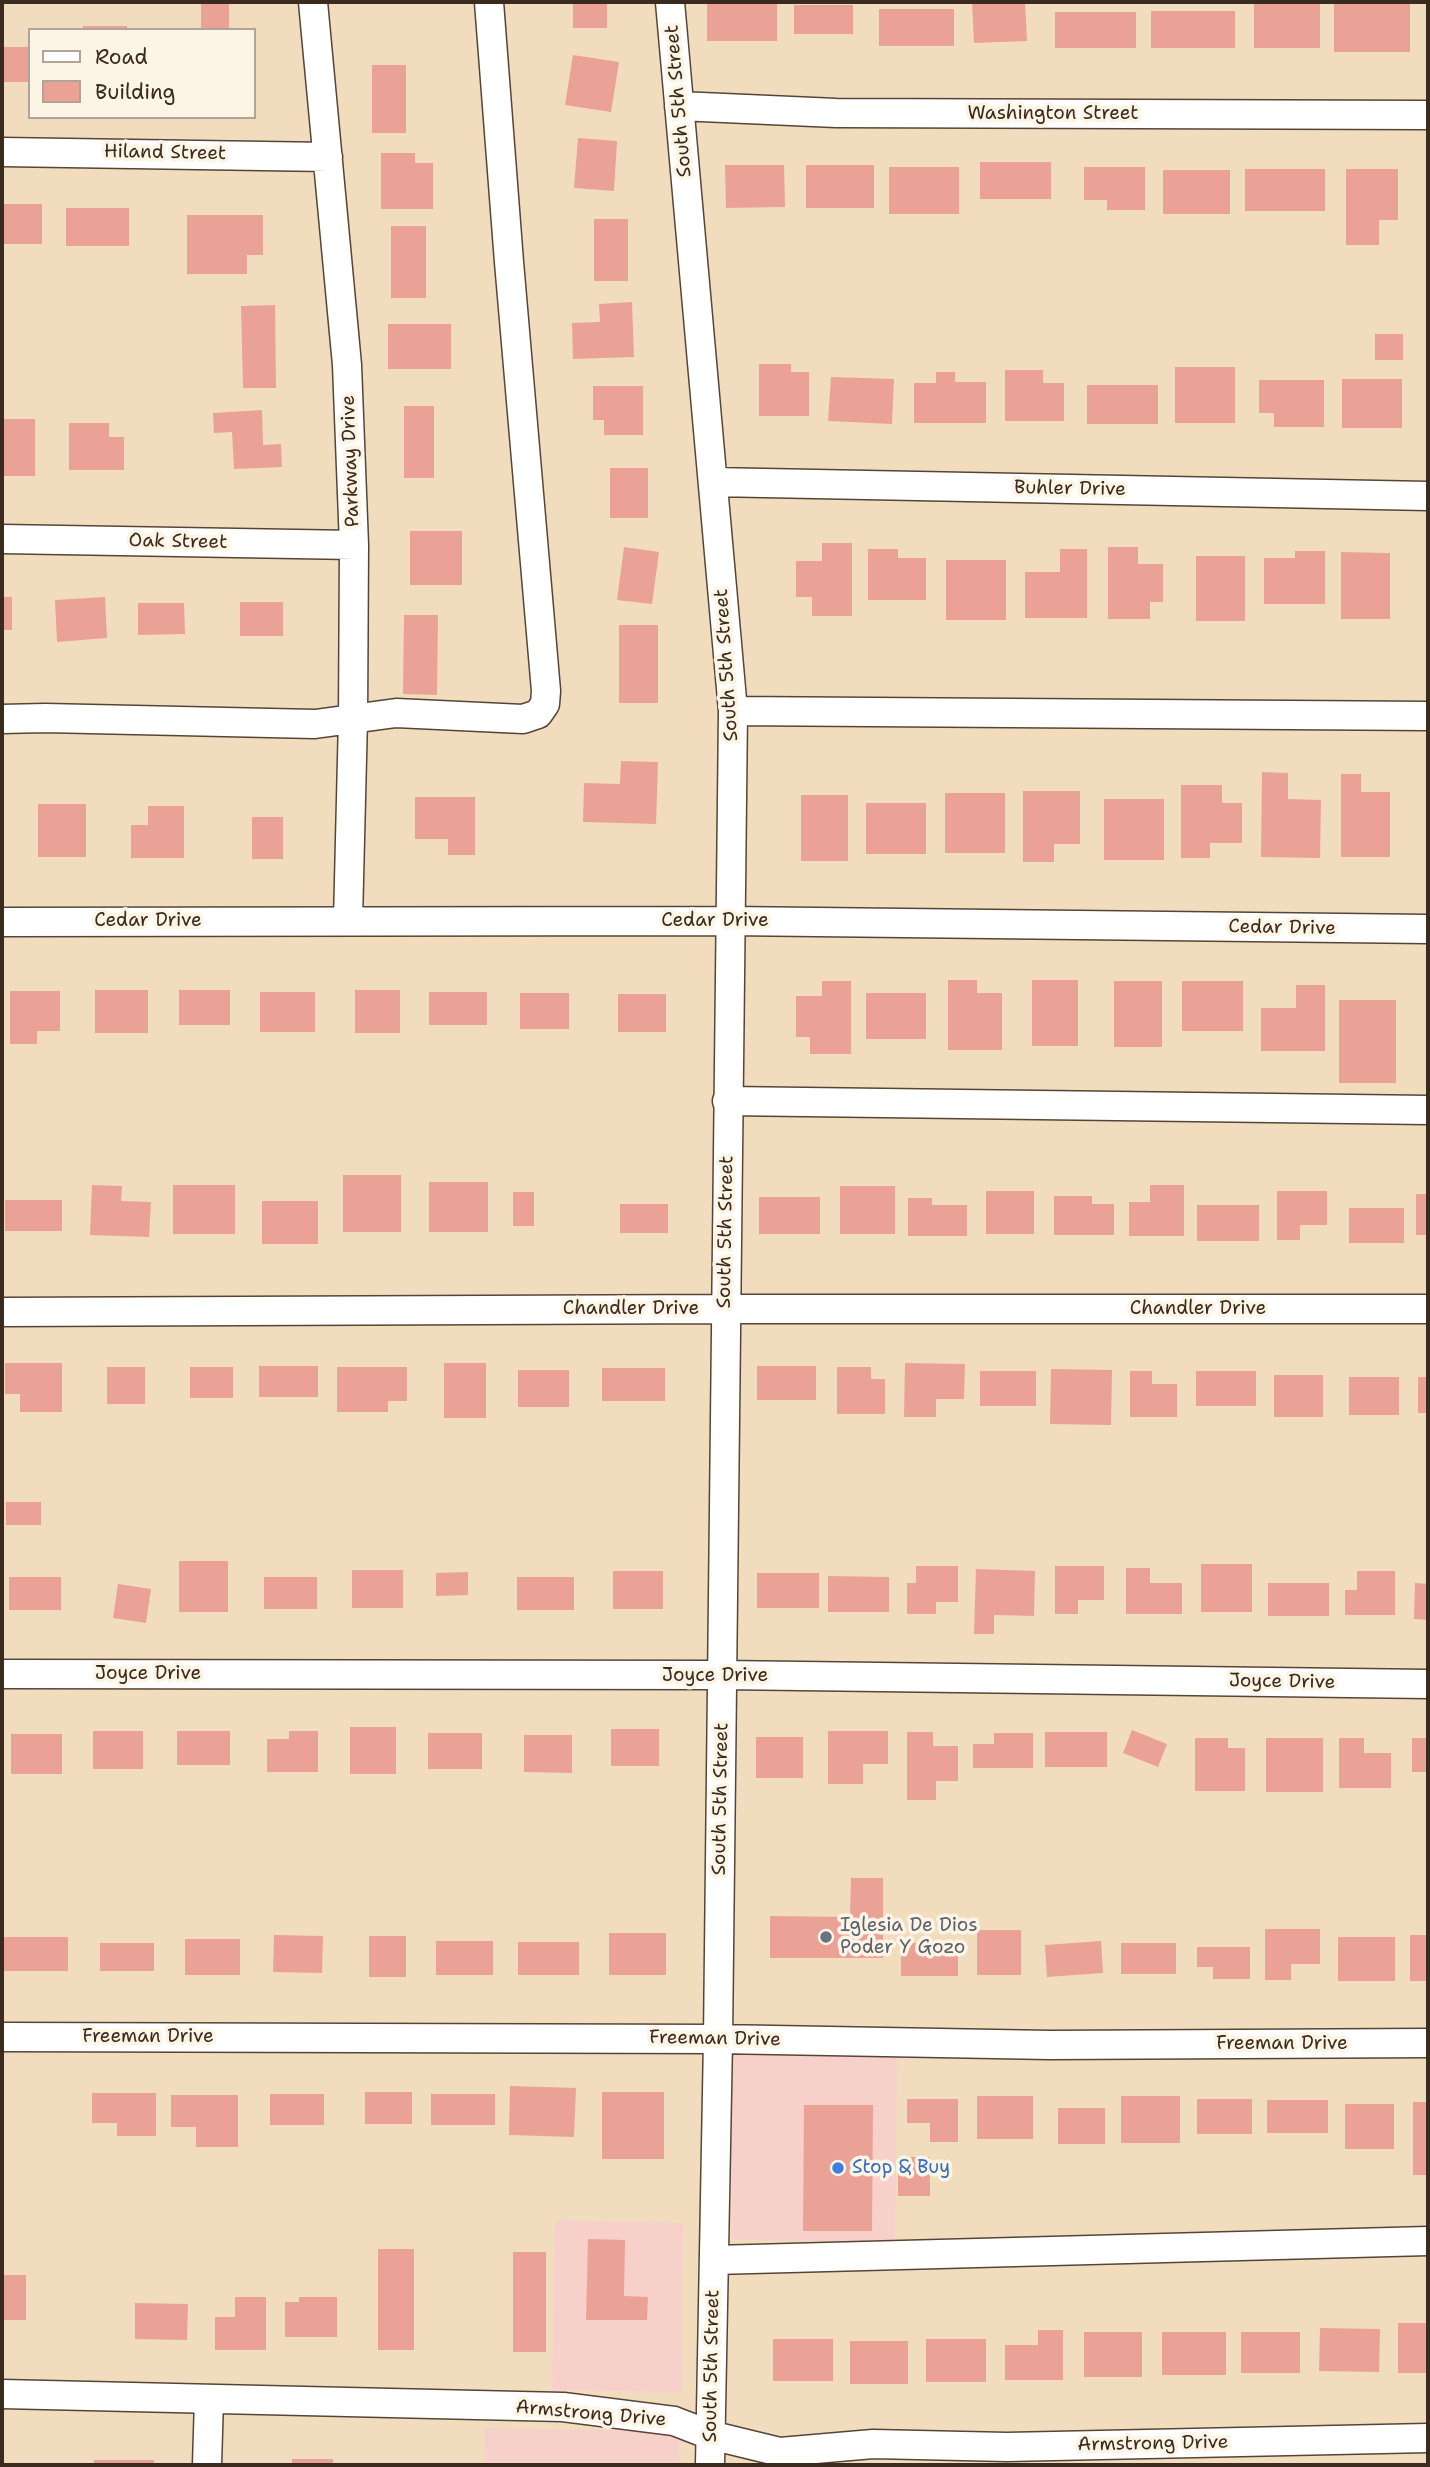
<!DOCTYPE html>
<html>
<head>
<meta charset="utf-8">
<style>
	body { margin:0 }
	#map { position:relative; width:1430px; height:2467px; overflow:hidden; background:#f1ddbe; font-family:"Shantell Sans",sans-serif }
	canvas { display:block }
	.frame { position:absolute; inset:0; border:4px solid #3b2a1e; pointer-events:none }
	.legend { position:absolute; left:28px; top:28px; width:228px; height:91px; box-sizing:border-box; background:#fcf5e5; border:2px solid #afa495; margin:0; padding:9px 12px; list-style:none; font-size:21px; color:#3b2a1e }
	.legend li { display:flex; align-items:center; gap:14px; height:35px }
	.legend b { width:35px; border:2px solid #afa495 }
</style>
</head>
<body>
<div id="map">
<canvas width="1430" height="2467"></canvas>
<div class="frame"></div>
<ul class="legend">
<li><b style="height:9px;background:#fff"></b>Road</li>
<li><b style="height:19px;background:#eaa296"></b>Building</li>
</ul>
</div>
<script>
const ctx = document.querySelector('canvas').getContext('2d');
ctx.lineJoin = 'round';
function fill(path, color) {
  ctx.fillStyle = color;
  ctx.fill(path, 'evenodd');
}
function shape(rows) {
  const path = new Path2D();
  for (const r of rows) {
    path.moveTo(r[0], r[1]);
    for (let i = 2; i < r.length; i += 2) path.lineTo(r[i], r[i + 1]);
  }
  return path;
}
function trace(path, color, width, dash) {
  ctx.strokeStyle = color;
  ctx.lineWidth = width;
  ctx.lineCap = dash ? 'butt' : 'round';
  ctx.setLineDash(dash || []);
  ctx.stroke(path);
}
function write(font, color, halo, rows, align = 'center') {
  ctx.font = font + ' "Shantell Sans",sans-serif';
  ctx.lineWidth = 7;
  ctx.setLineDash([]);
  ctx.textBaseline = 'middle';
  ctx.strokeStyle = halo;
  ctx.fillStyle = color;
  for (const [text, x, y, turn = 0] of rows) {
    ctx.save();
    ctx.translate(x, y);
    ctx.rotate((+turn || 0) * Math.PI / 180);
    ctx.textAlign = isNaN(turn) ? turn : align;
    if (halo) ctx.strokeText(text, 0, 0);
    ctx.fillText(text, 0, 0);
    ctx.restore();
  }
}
fill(shape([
	[732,2055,897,2057,895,2242,732,2240],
	[555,2220,683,2223,681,2392,552,2390],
	[485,2428,679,2431,679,2465,484,2465]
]), '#f7d0ca');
fill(shape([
	[201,2,229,2,229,30,201,30],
	[573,2,607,2,607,28,573,28],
	[707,2,777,4,777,41,707,41],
	[972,2,1025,2,1027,41,974,43],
	[1254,2,1320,2,1320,48,1254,48],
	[1334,3,1410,3,1410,52,1334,52],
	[794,5,853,5,853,34,794,34],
	[879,9,954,9,954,46,879,46],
	[1151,11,1235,11,1235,48,1151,48],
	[1055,12,1136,12,1136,48,1055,48],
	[83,26,127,26,127,30,83,30],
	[2,47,30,47,30,82,2,82],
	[573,55,619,62,611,112,565,105],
	[372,65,406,65,406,133,372,133],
	[578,138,617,141,614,191,574,188],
	[381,153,415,153,415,163,433,163,433,209,381,209],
	[980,162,1051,162,1051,199,980,199],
	[725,165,784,165,785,207,726,208],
	[806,165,874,165,874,208,806,208],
	[889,167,959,167,959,214,889,214],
	[1084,167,1145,167,1145,210,1107,210,1107,200,1084,200],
	[1245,169,1325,169,1325,211,1245,211],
	[1346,169,1398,169,1398,220,1379,220,1379,245,1346,245],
	[1163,170,1230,170,1230,214,1163,214],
	[2,204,42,204,42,244,2,244],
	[66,208,129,208,129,246,66,246],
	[187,215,263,215,263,255,247,255,247,274,187,274],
	[594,219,628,219,628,281,594,281],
	[391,226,426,226,426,298,391,298],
	[632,302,634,357,573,359,572,323,600,322,599,304],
	[275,305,276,388,243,388,241,306],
	[388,324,451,324,451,369,388,369],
	[1375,334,1403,334,1403,360,1375,360],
	[759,364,791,364,791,372,809,372,809,416,759,416],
	[1175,367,1235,367,1235,423,1175,423],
	[1005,370,1043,370,1043,383,1064,383,1064,421,1005,421],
	[936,372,955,372,955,382,986,382,986,423,914,423,914,383,936,383],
	[831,377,894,379,892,424,828,421],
	[1342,379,1402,379,1402,428,1342,428],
	[1259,380,1324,380,1324,427,1274,427,1274,413,1259,413],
	[1087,385,1158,385,1158,424,1087,424],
	[593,386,643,386,643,435,604,435,604,420,593,420],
	[404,406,434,406,434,478,404,478],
	[262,410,263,445,281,444,282,467,234,469,232,432,214,433,213,413],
	[2,419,35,419,35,476,2,476],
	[69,423,109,423,109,437,124,437,124,470,69,470],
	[610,468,648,468,648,518,610,518],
	[410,531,462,531,462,585,410,585],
	[822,543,852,543,852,616,812,616,812,597,796,597,796,561,822,561],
	[624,547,659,552,652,604,617,600],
	[1108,547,1138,547,1138,564,1163,564,1163,602,1150,602,1150,619,1108,619],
	[868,549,898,549,898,558,926,558,926,600,868,600],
	[1060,549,1087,549,1087,618,1025,618,1025,572,1060,572],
	[1295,551,1325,551,1325,604,1264,604,1264,558,1295,558],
	[1341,552,1390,553,1390,619,1341,619],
	[1196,556,1245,556,1245,621,1196,621],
	[946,560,1006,560,1006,620,946,620],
	[2,597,12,597,12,630,2,630],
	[105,597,107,638,57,642,55,600],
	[240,602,283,602,283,636,240,636],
	[138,603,184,603,185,634,138,635],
	[404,615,438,615,437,695,403,694],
	[619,625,658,625,658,703,619,703],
	[621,761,658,762,656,824,583,822,584,783,620,784],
	[1262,772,1288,773,1288,799,1321,800,1320,858,1261,857],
	[1341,774,1361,774,1361,792,1390,792,1390,857,1341,857],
	[1181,785,1222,785,1222,803,1242,803,1242,843,1210,843,1210,858,1181,858],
	[1023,791,1080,791,1080,844,1054,844,1054,862,1023,862],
	[945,793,1005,793,1005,853,945,853],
	[801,795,848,795,848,861,801,861],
	[415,797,475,797,475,855,448,855,448,839,415,839],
	[1104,799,1164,799,1164,860,1104,860],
	[866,803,926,803,926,854,866,854],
	[38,804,86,804,86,857,38,857],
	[148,806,184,806,184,858,131,858,131,825,148,825],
	[252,817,283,817,283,859,252,859],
	[948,980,977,980,977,993,1002,993,1002,1050,948,1050],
	[1032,980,1078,980,1078,1046,1032,1046],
	[822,981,851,981,851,1054,810,1054,810,1037,796,1037,796,996,822,996],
	[1114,981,1162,981,1162,1047,1114,1047],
	[1182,981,1243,981,1243,1031,1182,1031],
	[1296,985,1325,985,1325,1051,1261,1051,1261,1008,1296,1008],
	[95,990,148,990,148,1033,95,1033],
	[179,990,230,990,230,1025,179,1025],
	[355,990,400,990,400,1033,355,1033],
	[10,991,60,991,60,1031,37,1031,37,1044,10,1044],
	[260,992,315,992,315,1032,260,1032],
	[429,992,487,992,487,1025,429,1025],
	[520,993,569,993,569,1029,520,1029],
	[866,993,926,993,926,1039,866,1039],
	[618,994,666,994,666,1032,618,1032],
	[1339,1000,1396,1000,1396,1083,1339,1083],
	[343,1175,401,1175,401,1232,343,1232],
	[429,1182,488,1182,488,1232,429,1232],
	[92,1185,122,1186,121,1201,151,1202,149,1237,90,1235],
	[173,1185,235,1185,235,1234,173,1234],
	[1150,1185,1184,1185,1184,1236,1129,1236,1129,1202,1150,1202],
	[840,1186,895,1186,895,1234,840,1234],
	[986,1191,1034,1191,1034,1234,986,1234],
	[1277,1191,1327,1191,1327,1225,1300,1225,1300,1240,1277,1240],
	[513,1192,534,1192,534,1226,513,1226],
	[1416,1194,1428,1194,1428,1235,1416,1235],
	[1054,1196,1092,1196,1092,1204,1114,1204,1114,1235,1054,1235],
	[759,1197,820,1197,820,1234,759,1234],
	[908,1198,932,1198,932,1205,967,1205,967,1236,908,1236],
	[5,1200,62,1200,62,1231,5,1231],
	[262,1201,318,1201,318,1244,262,1244],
	[620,1204,668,1204,668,1233,620,1233],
	[1197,1205,1259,1205,1259,1241,1197,1241],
	[1349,1208,1404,1208,1404,1243,1349,1243],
	[5,1363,62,1363,62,1412,20,1412,20,1394,5,1394],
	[444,1363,486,1363,486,1418,444,1418],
	[905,1363,965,1364,964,1399,936,1399,936,1417,904,1417],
	[259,1366,318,1366,318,1397,259,1397],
	[757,1366,816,1366,816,1400,757,1400],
	[107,1367,145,1367,145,1404,107,1404],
	[190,1367,233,1367,233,1398,190,1398],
	[337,1367,407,1367,407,1401,388,1401,388,1412,337,1412],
	[837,1367,871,1367,871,1379,885,1379,885,1414,837,1414],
	[602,1368,665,1368,665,1401,602,1401],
	[1051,1369,1112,1370,1111,1425,1050,1424],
	[518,1370,569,1370,569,1407,518,1407],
	[980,1371,1036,1371,1036,1406,980,1406],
	[1130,1371,1152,1371,1152,1384,1177,1384,1177,1417,1130,1417],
	[1196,1371,1256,1371,1256,1406,1196,1406],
	[1274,1375,1323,1375,1323,1417,1274,1417],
	[1349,1377,1399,1377,1399,1415,1349,1415],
	[1418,1377,1428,1377,1428,1413,1418,1413],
	[6,1502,41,1502,41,1525,6,1525],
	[179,1561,228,1561,228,1612,179,1612],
	[1201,1564,1252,1564,1252,1612,1201,1612],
	[916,1566,958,1566,958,1602,936,1602,936,1614,907,1614,907,1583,916,1583],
	[1055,1566,1104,1566,1104,1600,1078,1600,1078,1614,1055,1614],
	[1126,1568,1150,1568,1150,1583,1182,1583,1182,1614,1126,1614],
	[976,1569,1035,1571,1034,1616,994,1615,994,1634,974,1634],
	[352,1570,403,1570,403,1608,352,1608],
	[613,1571,663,1571,663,1609,613,1609],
	[1357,1571,1395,1571,1395,1615,1345,1615,1345,1590,1357,1590],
	[468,1572,468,1595,436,1596,436,1573],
	[757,1573,819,1573,819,1608,757,1608],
	[828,1576,889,1577,889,1612,828,1612],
	[9,1577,61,1577,61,1610,9,1610],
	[264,1577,317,1577,317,1609,264,1609],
	[517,1577,574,1577,574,1610,517,1610],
	[1268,1583,1329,1583,1329,1616,1268,1616],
	[1415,1583,1428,1584,1428,1620,1414,1619],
	[118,1584,151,1589,146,1623,113,1618],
	[350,1727,396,1727,396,1774,350,1774],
	[611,1729,659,1729,659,1766,611,1766],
	[1132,1730,1167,1744,1158,1767,1123,1753],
	[93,1731,143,1731,143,1769,93,1769],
	[177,1731,230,1731,230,1765,177,1765],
	[289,1731,318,1731,318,1772,267,1772,267,1739,289,1739],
	[828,1731,888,1731,888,1764,863,1764,863,1784,828,1784],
	[907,1732,933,1732,933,1746,958,1746,958,1781,936,1781,936,1800,907,1800],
	[1045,1732,1107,1732,1107,1767,1045,1767],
	[428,1733,482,1733,482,1769,428,1769],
	[994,1733,1033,1733,1033,1768,973,1768,973,1744,994,1744],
	[11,1734,62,1734,62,1774,11,1774],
	[524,1735,572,1735,572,1773,524,1772],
	[756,1737,803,1737,803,1778,756,1778],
	[1195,1738,1228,1738,1228,1748,1245,1748,1245,1791,1195,1791],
	[1266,1738,1323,1738,1323,1792,1266,1792],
	[1339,1738,1364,1738,1364,1753,1391,1753,1391,1788,1339,1788],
	[1412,1738,1428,1738,1428,1772,1412,1772],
	[851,1878,883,1878,883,1958,770,1958,770,1916,850,1917],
	[1265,1929,1320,1929,1320,1964,1291,1964,1291,1980,1265,1980],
	[977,1930,1021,1930,1021,1975,977,1975],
	[609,1933,666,1933,666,1975,609,1975],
	[274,1935,323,1936,322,1973,273,1972],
	[1410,1935,1428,1935,1428,1981,1410,1981],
	[369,1936,406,1936,406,1977,369,1977],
	[2,1937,68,1937,68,1971,2,1971],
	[1338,1937,1395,1937,1395,1981,1338,1981],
	[185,1939,240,1939,240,1975,185,1975],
	[436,1941,493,1941,493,1975,436,1975],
	[1101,1941,1103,1973,1047,1977,1045,1945],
	[518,1942,579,1942,579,1975,518,1975],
	[100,1943,154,1943,154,1971,100,1971],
	[901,1943,958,1943,958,1976,901,1976],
	[1121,1943,1176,1943,1176,1974,1121,1974],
	[1197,1947,1250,1947,1250,1979,1213,1979,1213,1967,1197,1967],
	[510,2086,576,2088,574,2137,509,2135],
	[365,2092,412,2092,412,2124,365,2124],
	[602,2092,664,2092,664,2159,602,2159],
	[92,2093,156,2093,156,2136,117,2136,117,2123,92,2123],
	[270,2094,324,2094,324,2125,270,2125],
	[431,2094,495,2094,495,2125,431,2125],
	[171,2095,238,2095,238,2147,196,2147,196,2127,171,2127],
	[977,2096,1033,2096,1033,2139,977,2139],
	[1121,2096,1180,2096,1180,2143,1121,2143],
	[907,2099,958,2099,958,2142,930,2142,930,2123,907,2123],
	[1197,2099,1252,2099,1252,2134,1197,2134],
	[1267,2100,1328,2100,1328,2133,1267,2133],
	[1413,2102,1428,2102,1428,2175,1413,2175],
	[1345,2104,1394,2104,1394,2149,1345,2149],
	[804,2105,873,2105,872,2231,803,2231],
	[1058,2108,1105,2108,1105,2144,1058,2144],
	[898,2157,930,2157,930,2196,898,2196],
	[588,2239,625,2240,624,2296,648,2297,647,2320,586,2320],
	[378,2249,414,2249,414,2350,378,2350],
	[513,2252,546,2252,546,2352,513,2352],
	[2,2275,26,2275,26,2320,2,2320],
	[235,2297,266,2297,266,2350,215,2350,215,2317,235,2317],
	[299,2297,337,2297,337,2337,285,2337,285,2302,299,2302],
	[135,2303,188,2304,187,2340,135,2339],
	[1398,2323,1428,2323,1428,2373,1398,2373],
	[1320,2328,1380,2329,1379,2372,1319,2371],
	[1038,2330,1063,2330,1063,2380,1005,2380,1005,2345,1038,2345],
	[1084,2332,1142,2332,1142,2377,1084,2377],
	[1162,2332,1226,2332,1226,2375,1162,2375],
	[1241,2332,1300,2332,1300,2373,1241,2373],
	[773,2339,833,2339,833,2381,773,2381],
	[926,2339,986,2339,986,2382,926,2382],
	[850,2341,908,2341,908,2384,850,2384],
	[292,2459,333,2459,333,2465,292,2465],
	[94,2460,154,2460,154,2465,94,2465]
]), '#eaa296');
const minor = shape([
	[313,2,347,365,354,545,353,718,348,921],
	[670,2,733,711,718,2039,710,2465],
	[679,106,836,113,1428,115],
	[2,152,328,157],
	[713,482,1428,496],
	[2,539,354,545],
	[733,711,1428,716],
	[2,719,45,718,315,724,396,713,523,719,538,714,545,704,546,691,509,262,489,2],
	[2,922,729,921,1428,929],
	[727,1101,1428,1110],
	[2,1312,725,1309,1428,1309],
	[2,1674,722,1675,1428,1684],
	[2,2037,718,2039,1050,2045,1428,2043],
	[714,2260,1428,2241],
	[2,2394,563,2407,674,2421,710,2435,780,2452,873,2444,1007,2447,1428,2438],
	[207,2465,209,2399]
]);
trace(minor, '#564536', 31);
trace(minor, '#fff', 28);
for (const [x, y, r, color] of [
	[826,1937,7,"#6b7280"],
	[838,2168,7,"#3f7fe0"]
]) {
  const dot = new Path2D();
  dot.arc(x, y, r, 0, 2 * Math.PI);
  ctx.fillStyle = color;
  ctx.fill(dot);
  trace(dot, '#fcf5e5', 2.5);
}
write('19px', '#3b2a1e', '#fcf5e5', [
	["South 5th Street",679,101,-95],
	["Washington Street",1053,114],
	["Hiland Street",165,153,1],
	["Parkway Drive",351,461,-92],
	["Buhler Drive",1070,489,1],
	["Oak Street",178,542,1],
	["South 5th Street",727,665,-94],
	["Cedar Drive",148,921],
	["Cedar Drive",715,921],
	["Cedar Drive",1282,928,1],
	["South 5th Street",726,1232,-89],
	["Chandler Drive",631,1309],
	["Chandler Drive",1198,1309],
	["Joyce Drive",148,1674],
	["Joyce Drive",715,1676],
	["Joyce Drive",1282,1682,1],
	["South 5th Street",721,1799,-89],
	["Freeman Drive",148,2037],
	["Freeman Drive",715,2039,1],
	["Freeman Drive",1282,2044],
	["South 5th Street",712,2366,-89],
	["Armstrong Drive",591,2414,5],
	["Armstrong Drive",1153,2444,-1]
]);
write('19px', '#5b616d', '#fcf5e5', [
	["Iglesia De Dios",840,1926],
	["Poder Y Gozo",840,1948]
], 'left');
write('19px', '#366cbe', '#fcf5e5', [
	["Stop & Buy",852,2168]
], 'left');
</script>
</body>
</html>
